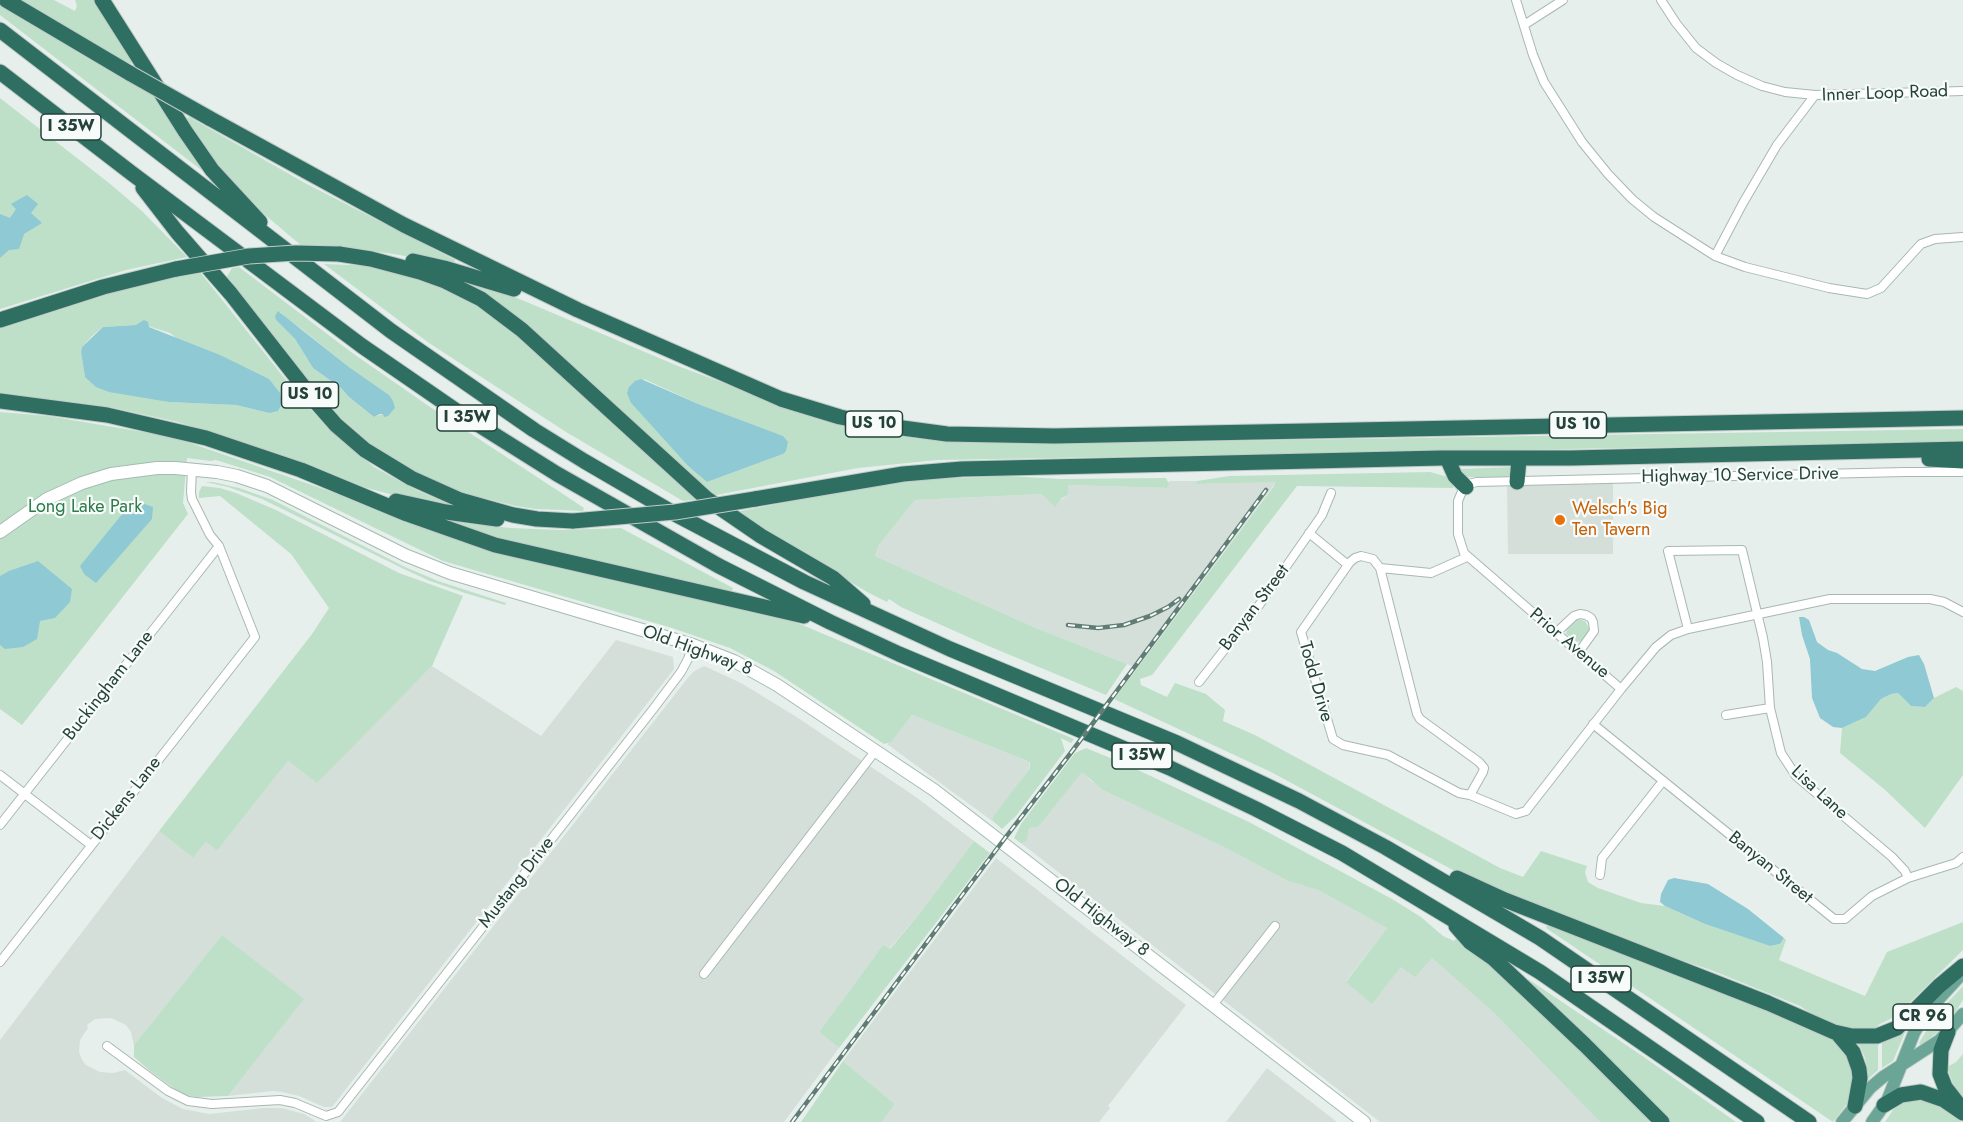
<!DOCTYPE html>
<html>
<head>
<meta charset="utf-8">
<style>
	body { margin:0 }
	canvas { display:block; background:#e6efeb }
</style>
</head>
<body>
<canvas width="1963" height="1122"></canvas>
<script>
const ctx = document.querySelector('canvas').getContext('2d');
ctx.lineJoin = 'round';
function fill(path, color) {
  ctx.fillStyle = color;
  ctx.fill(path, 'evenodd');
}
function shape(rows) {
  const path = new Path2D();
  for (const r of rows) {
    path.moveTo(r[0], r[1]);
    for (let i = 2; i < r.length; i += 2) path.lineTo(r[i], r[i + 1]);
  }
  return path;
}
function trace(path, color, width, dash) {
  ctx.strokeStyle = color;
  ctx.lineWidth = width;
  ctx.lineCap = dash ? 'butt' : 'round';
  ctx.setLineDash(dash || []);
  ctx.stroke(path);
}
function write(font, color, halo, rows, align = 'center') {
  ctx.font = font + ' Jost,sans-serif';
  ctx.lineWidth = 4.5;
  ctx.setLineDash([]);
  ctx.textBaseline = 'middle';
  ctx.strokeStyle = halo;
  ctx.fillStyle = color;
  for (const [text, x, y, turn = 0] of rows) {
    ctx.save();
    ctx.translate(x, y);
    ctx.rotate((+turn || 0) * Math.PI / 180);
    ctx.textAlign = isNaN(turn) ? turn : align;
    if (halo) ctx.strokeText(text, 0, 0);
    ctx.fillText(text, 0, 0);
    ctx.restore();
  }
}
fill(shape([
	[1169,481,1197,481,1197,484,1275,481,1274,485,1137,668,1036,628,875,556,879,545,915,500,1042,494,1057,503,1068,495,1068,485,1167,488],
	[1613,483,1613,554,1508,554,1507,486],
	[616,640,673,657,674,669,332,1107,324,1107,299,1096,282,1092,273,1091,228,1096,303,1000,222,935,134,1045,131,1032,126,1025,111,1018,95,1019,87,1025,88,1028,80,1040,79,1052,82,1060,86,1065,100,1072,113,1073,125,1070,162,1098,183,1109,209,1114,264,1108,282,1108,304,1114,317,1122,0,1122,0,1040,159,831,193,858,206,842,217,851,288,761,316,782,432,666,541,736],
	[704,666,741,683,795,716,916,797,974,841,920,913,889,949,883,945,819,1032,839,1048,784,1122,340,1122,687,679,693,672],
	[912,715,1029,762,1030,767,993,821,995,823,887,744,891,741],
	[1082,771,1091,781,1220,845,1288,881,1318,890,1387,928,1346,981,1372,1003,1401,967,1432,958,1494,1013,1600,1122,1380,1122,1022,844,1027,839,1029,828,1038,827,1040,825],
	[996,858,1186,1005,1108,1106,1110,1108,1099,1122,882,1122,895,1104,843,1061],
	[1267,1068,1337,1122,1226,1122]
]), '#d4dfda');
fill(shape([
	[16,0,54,0,75,11,77,6,75,0,94,0,136,61,130,64],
	[0,4,162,101,213,179,0,15],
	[0,98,109,183,142,211,187,257,126,270,0,309],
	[189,117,305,183,455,260,453,265,394,254,363,250,332,247,303,247,232,187,183,120],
	[324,264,374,266,443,285,496,315,701,499,683,501,566,432,429,343],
	[239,267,351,352,430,407,566,496,584,508,583,511,536,509,516,506,464,493,420,475,372,445,342,419,325,402,226,278,232,268],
	[280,312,286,318,303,330,349,367,389,395,383,414,374,417,349,397,341,388,313,368,295,339,276,320],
	[200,272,301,399,329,429,374,467,418,491,449,504,447,509,363,487,235,440,178,422,110,407,47,399,0,395,0,328,110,293,156,281],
	[136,325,148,326,170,333,269,413,236,405,169,402,85,377,81,352,82,347,92,336,103,327],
	[454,274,522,300,678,366,820,419,867,430,919,439,978,443,1104,443,1963,429,1963,442,938,460,858,468,711,496,461,284],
	[644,379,703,406,783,454,707,482,688,466,631,403],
	[0,412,48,416,173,437,512,554,622,582,742,607,795,622,1074,739,1071,743,1061,738,1065,751,1016,816,1002,829,993,821,993,817,1030,768,1030,763,1027,761,912,715,891,742,884,744,774,671,730,648,672,628,443,561,270,477,216,460,211,461,187,458,183,503,188,514,22,725,0,709],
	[1515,467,1513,474,1507,479,1470,477,1465,476,1460,472,1460,469],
	[1430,472,1448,477,1454,483,1453,488,1297,486,1156,670,1152,675,1140,679,1141,685,1167,697,1175,683,1206,694,1225,710,1223,721,1255,735,1500,868,1523,877,1541,851,1587,866,1585,872,1588,882,1598,888,1641,903,1665,906,1705,924,1770,946,1780,944,1784,938,1786,940,1779,960,1865,996,1887,952,1963,922,1963,950,1896,1016,1878,1025,1877,1031,1843,1028,1815,1016,1800,1006,1711,970,1614,938,1464,876,1271,772,1114,699,1274,486,1275,482,1196,484,1197,481,1229,476],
	[1006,476,1061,479,1166,478,1169,484,1167,488,1068,485,1068,495,1062,498,1055,507,1042,494,915,500,879,545,875,556,1036,628,1127,664,1106,695,986,645,901,607,889,599,887,602,867,592,736,512,879,484,911,480],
	[205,482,213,482,239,488,273,500,405,567,438,581,506,603,505,605,465,593,430,581,404,569,262,499,228,487],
	[202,486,220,488,236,493,276,510,399,573,463,596,432,666,317,783,288,761,217,851,206,842,193,858,159,831,312,634,329,608,291,554,220,496,199,498,199,492],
	[432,517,463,523,511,528,560,530,621,528,733,588,730,595,560,558],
	[1577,619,1585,621,1589,628,1589,632,1582,641,1577,642,1566,634,1567,629],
	[1956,687,1963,691,1963,775,1925,828,1884,789,1840,753,1842,728,1866,717,1881,699,1891,694,1898,693,1911,706,1925,707,1934,698],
	[1086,748,1125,764,1249,822,1392,899,1421,917,1443,936,1454,941,1458,937,1485,958,1654,1122,1600,1122,1494,1013,1432,958,1415,977,1401,967,1372,1004,1346,982,1387,928,1318,890,1288,881,1220,845,1103,790,1082,772,1040,825,1038,827,1029,828,1027,840,1022,844,1014,838,1021,824,1075,753],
	[974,841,990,853,839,1048,819,1032,883,945,890,949,920,913],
	[1550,921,1826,1032,1843,1048,1854,1072,1849,1101,1833,1122,1546,928],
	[222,935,304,999,228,1096,197,1097,183,1095,150,1071,134,1057,134,1045],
	[1528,979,1644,1057,1736,1122,1670,1122,1525,982],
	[1963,986,1963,1000,1952,1017,1943,1027,1921,1046,1919,1043,1935,1016],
	[1908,1025,1893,1061,1882,1068,1882,1040],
	[1878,1041,1878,1070,1869,1078,1868,1078,1865,1058,1858,1042],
	[1963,1054,1963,1100,1953,1084,1947,1067,1956,1062],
	[843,1061,895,1104,882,1122,801,1122],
	[1917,1099,1936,1103,1954,1114,1961,1122,1885,1122,1897,1104]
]), '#bfe0c8');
fill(shape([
	[27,195,38,204,31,213,42,223,24,234,19,249,9,250,0,258,0,214,10,218,16,209,11,204],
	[278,311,349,367,389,395,393,401,395,408,388,416,384,417,383,414,380,414,374,417,349,397,341,388,313,368,295,339,276,320,275,316],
	[144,320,148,322,149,327,220,355,269,379,280,393,282,403,278,411,269,413,236,405,169,402,109,392,96,387,85,377,81,352,82,347,103,327,136,325],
	[641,379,703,406,783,436,788,442,786,451,783,454,707,482,688,466,631,403,627,393,629,387,635,381],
	[136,501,153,507,152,519,96,583,84,574,80,566,123,513],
	[38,561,72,589,70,602,55,618,40,621,37,639,23,647,5,649,0,645,0,576,9,571],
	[1799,617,1804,617,1809,620,1817,642,1828,650,1837,653,1862,669,1875,671,1908,657,1919,655,1924,664,1934,698,1925,707,1911,706,1898,693,1891,694,1881,699,1866,717,1842,728,1833,727,1820,718,1812,698,1810,659,1802,635],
	[1674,878,1708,884,1748,909,1784,938,1780,944,1770,946,1705,924,1665,906,1660,902,1661,894,1668,880]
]), '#8ec9d4');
const street = shape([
	[1516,0,1533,55,1544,82,1582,142,1608,174,1632,199,1654,217,1715,256,1745,267,1829,288,1867,294,1881,288,1921,244,1935,239,1963,237],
	[1661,0,1676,23,1696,48,1716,63,1737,75,1762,86,1785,92,1815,95],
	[1524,25,1563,0],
	[1715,256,1743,203,1777,145,1815,95,1963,91],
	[1309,533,1348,565],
	[1380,568,1431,573,1467,557],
	[1688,629,1668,551,1742,550,1763,638,1767,662,1770,708,1781,753,1796,776,1892,857,1905,871,1908,878],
	[1556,633,1574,616,1580,614,1586,615,1591,618,1593,622,1594,631,1579,652],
	[1199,682,1260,604,1322,515,1331,493],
	[1621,689,1464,553,1458,534,1458,501,1463,489,1469,484,1477,482,1905,472,1963,472],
	[1726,715,1770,708],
	[1593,724,1834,919,1845,919,1872,896,1908,878,1956,863,1963,857],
	[0,775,91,845],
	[1470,795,1483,772,1484,768,1479,762,1420,719,1417,714,1380,568,1373,559,1361,556,1355,558,1350,562,1301,632,1333,739,1343,745,1388,755,1459,793,1470,795,1516,814,1526,811,1529,807,1621,689,1656,647,1671,635,1688,629,1830,599,1930,599,1944,602,1963,612],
	[0,825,219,546],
	[1600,875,1602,858,1663,781],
	[0,962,255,637,219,546,210,535,192,499,191,492,192,469],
	[704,974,876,750],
	[1213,1005,1275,926],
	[107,1046,168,1091,188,1101,212,1104,280,1100,295,1103,326,1116,338,1112,654,708,681,672,688,659,693,645]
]);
const secondary = shape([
	[0,532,47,499,82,483,111,474,157,468,175,468,217,472,237,476,267,486,405,555,450,573,693,645,734,661,777,685,934,790,1364,1122]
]);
const primary = shape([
	[1842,1122,1870,1088,1883,1077,1940,1040,1963,1014],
	[1872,1122,1887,1101,1914,1033,1925,1014,1960,976]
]);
const highway = shape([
	[6,0,131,74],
	[102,0,185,131,212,170,260,222],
	[0,30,391,331,534,430,584,461,675,514,804,582,950,649,1177,743,1299,801,1385,847,1540,938,1809,1122],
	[0,72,130,172,362,346,455,410,557,474,719,566,830,622,899,654,1170,768,1256,809,1342,853,1540,972,1757,1122],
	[209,118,404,225,578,310,781,399,840,417,880,425,947,434,1054,436,1963,418],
	[143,188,177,232,231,294,314,400,336,425,365,450,411,478,460,500,513,515,537,519,573,521],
	[339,254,371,259,420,272,445,281,481,299,522,330,707,499,761,536,833,578,863,604],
	[413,261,444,268,514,289],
	[0,320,103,287,176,269],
	[0,401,107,415,206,438,301,470,407,514,495,545,804,616],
	[1447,458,1455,476,1466,487],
	[1929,459,1963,461],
	[1517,482,1519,459],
	[755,499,903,474,962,469,1441,458,1571,458,1963,449],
	[396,501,446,512,497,519],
	[1457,878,1505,900,1768,1003,1834,1032,1852,1036,1877,1036,1897,1028,1939,986,1963,966],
	[1456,926,1470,942,1493,958,1585,1045,1662,1122],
	[1948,1032,1941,1050,1940,1074,1945,1087,1959,1105],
	[1837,1033,1853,1052,1859,1069,1860,1078,1855,1106],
	[1884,1105,1901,1095,1921,1092,1944,1100,1963,1113]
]);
trace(street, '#a8b8b2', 10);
trace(secondary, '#a4bbb3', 14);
trace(primary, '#c2cac8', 14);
trace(highway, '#c2cac8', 17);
trace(street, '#fff', 8);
trace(secondary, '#fff', 12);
trace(primary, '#6aa596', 12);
trace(highway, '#2f6f62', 15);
const rail = shape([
	[1068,625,1098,628,1124,625,1150,616,1168,607,1179,599],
	[792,1122,1002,842,1070,754,1266,490]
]);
trace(rail, '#5f7d75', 4.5);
trace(rail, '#f7fbf9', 2, [7]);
const highwayBridge = shape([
	[131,74,209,118],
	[176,269,249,256,296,253,339,254],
	[573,521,675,512,755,499]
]);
trace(highwayBridge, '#c2cac8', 17, []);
trace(highwayBridge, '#2f6f62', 15);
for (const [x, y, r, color] of [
	[1560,520,6,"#e8710a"]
]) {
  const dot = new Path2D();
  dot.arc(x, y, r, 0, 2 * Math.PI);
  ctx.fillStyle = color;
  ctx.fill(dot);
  trace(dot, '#f7fbf9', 2);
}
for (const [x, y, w] of [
	[71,127,60],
	[310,395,57],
	[467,418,60],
	[874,424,57],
	[1578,425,57],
	[1142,756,60],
	[1601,979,60],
	[1923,1017,60]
]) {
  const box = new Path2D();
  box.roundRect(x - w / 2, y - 13, w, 26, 4.5);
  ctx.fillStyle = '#f7fbf9';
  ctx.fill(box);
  trace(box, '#24423a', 1.5);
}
write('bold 16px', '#24423a', null, [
	["I 35W",71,127],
	["US 10",310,395],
	["I 35W",467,418],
	["US 10",874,424],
	["US 10",1578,425],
	["I 35W",1142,756],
	["I 35W",1601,979],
	["CR 96",1923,1017]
]);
write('18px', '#24423a', '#f7fbf9', [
	["Inner Loop Road",1885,94,-2],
	["Highway 10 Service Drive",1740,476,-1],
	["Banyan Street",1255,608,-53],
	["Prior Avenue",1569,644,40],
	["Old Highway 8",697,651,20],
	["Todd Drive",1315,682,74],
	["Buckingham Lane",109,686,-52],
	["Lisa Lane",1819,793,43],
	["Dickens Lane",127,799,-52],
	["Banyan Street",1770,868,39],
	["Mustang Drive",517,883,-52],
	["Old Highway 8",1101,918,38]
]);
write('18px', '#2d7a4b', '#f7fbf9', [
	["Long Lake Park",85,508]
]);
write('18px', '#c56008', '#f7fbf9', [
	["Welsch's Big",1572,510],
	["Ten Tavern",1572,531]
], 'left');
</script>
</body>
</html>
